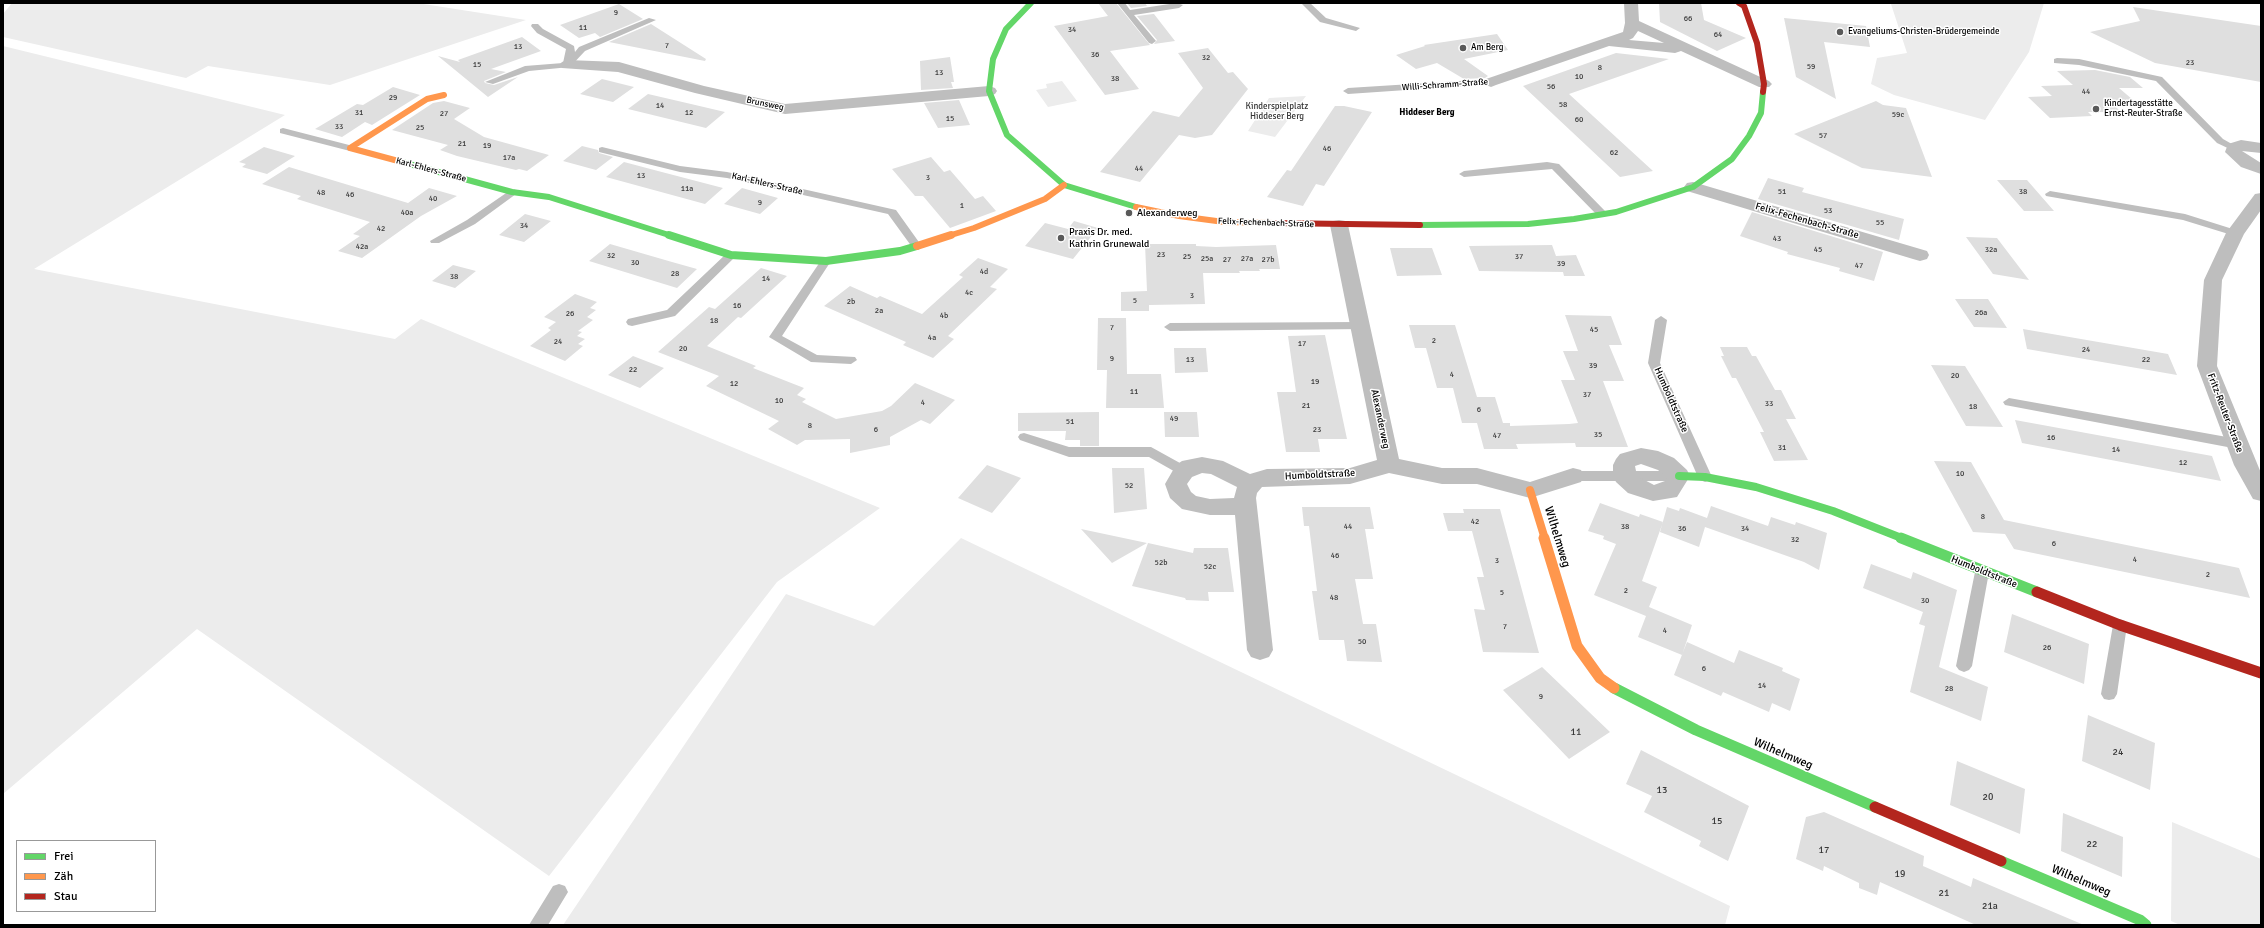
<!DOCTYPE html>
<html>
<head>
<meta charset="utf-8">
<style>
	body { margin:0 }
	#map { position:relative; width:2264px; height:928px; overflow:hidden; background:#fff; font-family:Signika,sans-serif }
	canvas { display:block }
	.frame { position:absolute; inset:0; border:4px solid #000; pointer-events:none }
	.legend { position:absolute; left:16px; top:840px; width:140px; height:72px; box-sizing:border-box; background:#fff; border:1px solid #999; margin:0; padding:5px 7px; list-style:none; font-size:12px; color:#000 }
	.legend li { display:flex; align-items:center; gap:8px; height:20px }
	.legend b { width:20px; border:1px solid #999 }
</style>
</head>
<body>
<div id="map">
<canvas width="2264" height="928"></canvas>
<div class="frame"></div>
<ul class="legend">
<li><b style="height:5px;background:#63d668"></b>Frei</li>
<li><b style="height:5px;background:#ff974d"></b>Zäh</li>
<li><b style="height:5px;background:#b3261e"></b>Stau</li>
</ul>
</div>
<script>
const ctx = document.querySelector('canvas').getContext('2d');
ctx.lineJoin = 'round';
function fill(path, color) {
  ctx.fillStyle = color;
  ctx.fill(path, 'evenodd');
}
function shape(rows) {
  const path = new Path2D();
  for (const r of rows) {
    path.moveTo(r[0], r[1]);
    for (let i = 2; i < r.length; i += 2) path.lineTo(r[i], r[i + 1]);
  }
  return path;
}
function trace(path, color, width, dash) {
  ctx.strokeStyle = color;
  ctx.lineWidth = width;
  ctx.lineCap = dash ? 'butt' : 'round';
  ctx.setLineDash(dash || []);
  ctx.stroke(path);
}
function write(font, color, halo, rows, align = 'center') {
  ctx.font = font + ' Signika,sans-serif';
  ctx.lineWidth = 3;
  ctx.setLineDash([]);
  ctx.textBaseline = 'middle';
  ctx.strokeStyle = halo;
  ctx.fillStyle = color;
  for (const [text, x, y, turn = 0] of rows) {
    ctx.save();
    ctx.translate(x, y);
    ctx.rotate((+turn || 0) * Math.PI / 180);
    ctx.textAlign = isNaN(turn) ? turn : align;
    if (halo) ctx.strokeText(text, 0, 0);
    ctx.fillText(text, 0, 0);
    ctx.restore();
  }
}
fill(shape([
	[12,3,417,3,526,20,330,85,208,66,186,78,3,37,3,14],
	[1879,3,2044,3,2029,52,1985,120,1894,95,1871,84,1877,58,1907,53,1891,4],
	[3,46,285,115,34,269,395,339,421,319,880,508,777,582,549,876,197,629,3,794],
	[1062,81,1077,101,1048,107,1036,90,1047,88,1046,84],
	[1306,96,1275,137,1248,131,1269,98],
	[961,538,1730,906,1725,925,563,925,786,594,874,626],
	[2172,822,2261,859,2261,925,2180,925,2171,921]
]), '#ececec');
fill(shape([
	[1098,3,1116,3,1150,45,1110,51,1139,89,1105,95,1054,26,1108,16],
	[1127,3,1145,3,1147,6,1131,8],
	[1659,3,1701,3,1704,20,1746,38,1717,51,1660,22],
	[619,4,643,19,600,37,595,33,579,38,560,25],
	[2133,7,2261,26,2261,82,2155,63,2090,32,2140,21],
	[1153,14,1154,14,1175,41,1154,44,1157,40,1137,16],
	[1784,18,1866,26,1870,47,1824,42,1836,99,1796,77],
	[651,24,706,59,705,61,609,42],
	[1497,34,1508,50,1464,59,1488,76,1485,78,1464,79,1437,63,1416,69,1396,55,1425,46,1424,45],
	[522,37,541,51,491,69,506,72,484,81,485,83,494,85,518,77,488,97,438,56,460,62,458,60],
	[1208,48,1228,73,1233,72,1248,89,1212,135,1195,138,1179,135,1140,182,1100,172,1153,111,1179,117,1203,88,1178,53],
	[1616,53,1669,59,1569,94,1653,171,1620,177,1523,86],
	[950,57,954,82,951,82,953,88,921,90,920,61],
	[2095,70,2130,77,2143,88,2119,88,2139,105,2115,106,2121,112,2088,112,2092,116,2050,118,2028,97,2052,96,2041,86,2073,85,2057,71],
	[602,79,634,87,613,102,580,94],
	[393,87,420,95,372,125,365,122,342,137,315,129,357,104,363,105],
	[648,94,691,104,725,112,706,128,628,109],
	[959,100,970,125,938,128,924,103],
	[444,101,470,108,454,119,484,137,549,155,527,171,519,169,516,170,457,156,440,150,448,145,392,130,433,103],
	[1876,101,1883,105,1906,108,1932,177,1862,168,1794,134],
	[1335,106,1344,106,1372,112,1324,186,1316,184,1303,206,1267,197,1287,170,1291,171],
	[582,146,598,150,599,153,613,157,596,170,563,161],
	[264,147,295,156,267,174,242,167,246,164,239,162],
	[931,157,944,172,950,170,975,199,983,196,996,211,950,228,923,196,915,196,892,169],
	[624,162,658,171,723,188,705,204,606,177],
	[289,167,408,203,429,188,457,196,421,216,362,258,338,251,360,236,353,234,370,222,297,199,301,196,262,184],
	[1768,178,1804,188,1802,192,1904,219,1899,240,1758,199],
	[1997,180,2027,180,2054,211,2024,211],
	[742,188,778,198,760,214,724,204],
	[1752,212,1883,252,1874,281,1839,271,1840,268,1787,254,1788,252,1740,236],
	[525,214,551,221,524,242,499,235],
	[1074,221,1098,228,1073,259,1025,246,1045,223,1068,229],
	[1966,237,1997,238,2029,280,1993,274],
	[610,244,672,262,697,269,677,288,589,261],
	[1145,244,1196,244,1196,246,1216,247,1276,245,1280,269,1259,269,1260,271,1239,271,1240,273,1203,273,1205,304,1149,305,1149,311,1121,311,1121,292,1147,291],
	[1552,245,1556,256,1576,255,1585,276,1564,276,1563,272,1479,271,1469,246],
	[1390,248,1432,248,1442,275,1397,276],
	[978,258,1008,269,990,287,997,289,948,336,954,339,933,358,903,345,906,342,824,306,850,286,877,298,880,296,922,314,963,277,959,275],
	[453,265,476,271,455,288,432,281],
	[761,268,787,276,741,318,738,317,707,346,756,366,753,368,804,388,797,395,806,399,802,402,836,419,882,411,891,406,915,383,955,400,930,424,921,420,890,437,890,445,850,453,850,439,805,440,797,445,768,429,779,421,706,386,719,376,658,352,709,307,715,309],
	[575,294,597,302,590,308,596,310,587,317,593,320,578,331,582,332,577,336,585,339,578,344,583,346,565,361,530,346,551,330,548,328,556,322,544,317],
	[1955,299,1988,299,2007,328,1974,327],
	[1565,315,1611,316,1622,345,1609,345,1624,381,1603,381,1628,447,1576,447,1575,443,1516,444,1518,449,1484,449,1477,423,1462,423,1453,388,1437,388,1426,348,1415,348,1409,325,1455,325,1477,397,1495,397,1503,423,1510,423,1510,426,1569,424,1578,423,1561,380,1575,380,1563,351,1578,351],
	[1098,318,1126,318,1127,374,1161,374,1164,408,1106,408,1107,370,1097,370],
	[2023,329,2168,354,2177,375,2027,349],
	[1325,335,1347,439,1318,439,1320,452,1286,452,1277,392,1296,392,1288,336],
	[1720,347,1747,347,1752,356,1756,356,1775,390,1781,390,1796,419,1786,419,1808,460,1774,461,1760,432,1764,432,1736,378,1732,378,1721,356,1724,356],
	[1174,348,1206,348,1208,372,1175,373],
	[633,356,664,368,640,388,608,375],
	[1931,365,1965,366,2003,427,1966,426],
	[1099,412,1099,446,1080,446,1080,440,1065,440,1066,431,1018,431,1018,413],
	[1164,412,1197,412,1199,437,1165,437],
	[2015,420,2212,456,2221,481,2022,443],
	[1934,461,1971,462,2004,520,2239,568,2250,598,2014,549,2005,534,1973,532],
	[987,465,1021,478,992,513,958,498],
	[1112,468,1144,468,1147,509,1114,513],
	[1600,503,1639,517,1640,514,1663,522,1642,581,1657,587,1649,607,1692,625,1682,655,1638,637,1646,616,1594,595,1616,544,1603,539,1604,536,1588,531],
	[1711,506,1768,526,1771,517,1795,525,1796,522,1827,533,1819,570,1804,562,1705,527,1699,547,1660,532,1667,507,1679,511,1680,508,1707,518],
	[1302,507,1370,507,1374,529,1365,529,1373,579,1355,579,1363,624,1376,624,1382,662,1347,661,1344,640,1319,640,1312,591,1317,591,1309,526,1304,526],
	[1463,509,1500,509,1539,653,1483,652,1474,609,1485,610,1477,577,1484,577,1472,531,1448,531,1443,513,1464,513],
	[1081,529,1147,543,1112,563],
	[1148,543,1193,553,1194,548,1228,548,1234,592,1208,592,1209,601,1186,600,1185,598,1132,586],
	[1871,564,1911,579,1913,572,1957,590,1939,667,1988,687,1981,721,1910,692,1925,626,1919,624,1923,612,1863,588],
	[2012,614,2089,644,2084,684,2004,652],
	[1687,642,1734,663,1739,650,1783,668,1782,671,1800,679,1790,711,1772,703,1769,712,1723,692,1721,696,1674,675],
	[1542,667,1610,732,1569,759,1503,690],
	[2088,715,2155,743,2150,790,2082,761],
	[1641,750,1749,806,1728,861,1699,846,1701,841,1644,812,1652,796,1626,784],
	[1957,761,2025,789,2020,834,1950,805],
	[1824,812,1924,856,1923,866,1971,887,1973,878,2084,925,1976,925,1880,882,1877,895,1859,888,1859,883,1824,866,1823,871,1796,859,1806,817],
	[2063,813,2123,837,2122,877,2061,851]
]), '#dfdfdf');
fill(shape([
	[1117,3,1125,3,1130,10,1176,3,1183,5,1179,8,1134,15,1156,41,1152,44,1149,43,1117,3],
	[1301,3,1310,3,1326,18,1360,28,1356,31,1320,22,1301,3],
	[649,18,656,20,585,51,570,67,529,71,493,84,485,82,525,66,563,63,566,49,537,33,531,26,532,24,538,24,543,29,574,46,575,52,579,47,649,18],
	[2057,58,2079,59,2162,77,2223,139,2239,148,2234,151,2217,143,2156,81,2079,65,2054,63,2054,59,2057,58],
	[1491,79,1494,80,1494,84,1348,94,1343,91,1348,88,1491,79],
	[283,128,353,146,355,148,350,151,280,133,280,129,283,128],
	[602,147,680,166,727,172,896,210,921,245,916,248,912,247,888,214,727,178,680,172,599,152,599,148,602,147],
	[1547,162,1559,164,1606,212,1606,216,1598,216,1552,169,1464,177,1459,174,1464,171,1547,162],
	[512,189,516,190,516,194,475,224,439,243,431,243,430,241,467,220,512,189],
	[2050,191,2185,214,2239,231,2240,233,2235,236,2183,220,2046,196,2045,194,2050,191],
	[731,252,735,253,736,255,735,257,675,316,632,326,628,325,626,322,628,319,667,310,727,253,731,252],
	[826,258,831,261,782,336,817,355,855,357,857,360,851,364,811,362,769,337,822,259,826,258],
	[1661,316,1667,320,1660,363,1712,477,1710,480,1705,482,1700,480,1698,477,1648,363,1655,320,1661,316],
	[1361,322,1365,323,1367,326,1365,329,1170,331,1164,327,1170,323,1361,322],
	[2009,398,2238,439,2244,444,2238,449,2005,405,2003,402,2009,398],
	[1024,433,1069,447,1151,447,1189,468,1191,471,1189,474,1179,474,1149,457,1069,457,1020,440,1018,437,1020,434,1024,433],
	[1573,471,1679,471,1684,473,1686,476,1684,479,1679,481,1573,481,1568,479,1566,476,1568,473,1573,471],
	[1982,567,1987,568,1989,572,1972,666,1969,670,1964,672,1959,670,1956,666,1975,572,1977,568,1982,567],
	[2120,619,2125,621,2127,625,2117,694,2114,699,2109,700,2104,699,2101,694,2113,625,2115,621,2120,619],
	[559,884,565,886,568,892,548,925,529,925,553,886,559,884]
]), '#bebebe');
fill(shape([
	[1624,3,1638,3,1639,21,1769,81,1772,84,1769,87,1759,87,1681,51,1675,53,1609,46,1496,85,1491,87,1486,85,1483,82,1486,79,1623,32,1625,23,1624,3],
	[1638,31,1664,43,1629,40,1633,38,1638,31],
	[567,60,619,62,704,86,785,104,989,86,995,88,997,91,995,94,989,96,785,114,695,93,618,72,562,68,559,65,562,62,567,60],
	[2241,140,2261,143,2261,153,2242,151,2261,163,2261,174,2241,167,2225,152,2228,144,2241,140],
	[1693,182,1927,251,1929,255,1927,259,1920,261,1913,259,1687,191,1684,187,1687,183,1693,182],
	[2261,193,2261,210,2244,234,2222,280,2217,366,2261,473,2261,501,2253,499,2234,465,2197,366,2204,280,2226,233,2255,194,2261,193],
	[1339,220,1345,221,1348,225,1399,459,1442,468,1477,468,1530,482,1573,468,1581,470,1584,476,1581,482,1530,498,1477,484,1442,484,1389,473,1350,484,1262,487,1257,493,1256,498,1273,650,1269,657,1260,660,1251,657,1247,650,1235,515,1210,515,1182,509,1170,498,1165,484,1176,465,1182,461,1202,457,1223,461,1250,474,1267,469,1350,468,1377,460,1330,225,1333,221,1339,220],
	[1202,473,1211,474,1237,487,1234,498,1210,499,1196,496,1191,492,1187,484,1192,477,1202,473],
	[1641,448,1658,451,1674,458,1687,470,1690,476,1677,497,1653,501,1628,493,1616,482,1613,476,1613,465,1616,459,1620,454,1641,448],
	[1641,464,1658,470,1667,478,1665,481,1654,485,1637,476,1635,466,1641,464]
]), '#bebebe');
trace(shape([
	[1031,3,1006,29,993,59,989,91,1007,135,1064,185,1136,207],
	[402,162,512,192,549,197,672,236],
	[1420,225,1528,224,1574,219,1616,212,1693,187,1732,159,1749,136,1761,113,1763,92]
]), '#63d668', 6);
trace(shape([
	[669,235,731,255,826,261,900,251,917,246],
	[1679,476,1705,477,1756,487,1833,511,1904,539]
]), '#63d668', 8);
trace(shape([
	[1901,538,2037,592],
	[1614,688,1696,730,1875,807],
	[2001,861,2140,920,2146,925]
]), '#63d668', 11);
trace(shape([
	[402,162,350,148,427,99,444,95],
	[1136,207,1179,216,1224,222,1273,223],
	[948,236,974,228,1045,199,1064,185]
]), '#ff974d', 6);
trace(shape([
	[917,246,951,235],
	[1530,490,1545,539]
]), '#ff974d', 8);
trace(shape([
	[1544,538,1577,646,1600,678,1614,688]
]), '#ff974d', 11);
trace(shape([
	[1739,3,1744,6,1757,43,1764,84,1763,92],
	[1273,223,1420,225]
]), '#b3261e', 6);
trace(shape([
	[2037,592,2120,625,2261,673],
	[1875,807,2001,861]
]), '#b3261e', 11);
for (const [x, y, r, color] of [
	[1840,32,4,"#595959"],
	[1463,48,4,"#595959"],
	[2096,109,4,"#595959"],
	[1129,213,4,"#595959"],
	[1061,238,4,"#595959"]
]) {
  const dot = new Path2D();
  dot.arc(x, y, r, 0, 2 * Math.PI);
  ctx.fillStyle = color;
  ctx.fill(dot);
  trace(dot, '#fff', 1.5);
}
write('8px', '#383838', null, [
	["9",616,13],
	["66",1688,19],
	["11",583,28],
	["34",1072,30],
	["64",1718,35],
	["7",667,46],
	["13",518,47],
	["36",1095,55],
	["32",1206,58],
	["23",2190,63],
	["15",477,65],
	["59",1811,67],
	["8",1600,68],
	["13",939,73],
	["10",1579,77],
	["38",1115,79],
	["56",1551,87],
	["44",2086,92],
	["29",393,98],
	["58",1563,105],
	["14",660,106],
	["31",359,113],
	["12",689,113],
	["27",444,114],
	["59c",1898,115],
	["15",950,119],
	["60",1579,120],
	["33",339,127],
	["25",420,128],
	["57",1823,136],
	["21",462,144],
	["19",487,146],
	["46",1327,149],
	["62",1614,153],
	["17a",509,158],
	["44",1139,169],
	["13",641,176],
	["3",928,178],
	["11a",687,189],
	["51",1782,192],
	["38",2023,192],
	["48",321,193],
	["46",350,195],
	["40",433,199],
	["9",760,203],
	["1",962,206],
	["53",1828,211],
	["40a",407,213],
	["55",1880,223],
	["34",524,226],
	["42",381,229],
	["43",1777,239],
	["42a",362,247],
	["45",1818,250],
	["32a",1991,250],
	["23",1161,255],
	["32",611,256],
	["25",1187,257],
	["37",1519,257],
	["25a",1207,259],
	["27a",1247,259],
	["27",1227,260],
	["27b",1268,260],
	["30",635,263],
	["39",1561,264],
	["47",1859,266],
	["4d",984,272],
	["28",675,274],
	["38",454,277],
	["14",766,279],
	["4c",969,293],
	["3",1192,296],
	["5",1135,301],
	["2b",851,302],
	["16",737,306],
	["2a",879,311],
	["26a",1981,313],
	["26",570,314],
	["4b",944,316],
	["18",714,321],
	["7",1112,328],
	["45",1594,330],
	["4a",932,338],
	["2",1434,341],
	["24",558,342],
	["17",1302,344],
	["20",683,349],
	["24",2086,350],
	["9",1112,359],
	["13",1190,360],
	["22",2146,360],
	["39",1593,366],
	["22",633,370],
	["4",1452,375],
	["20",1955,376],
	["19",1315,382],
	["12",734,384],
	["11",1134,392],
	["37",1587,395],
	["10",779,401],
	["4",923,403],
	["33",1769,404],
	["21",1306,406],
	["18",1973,407],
	["6",1479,410],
	["49",1174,419],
	["51",1070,422],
	["8",810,426],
	["6",876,430],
	["23",1317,430],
	["35",1598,435],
	["47",1497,436],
	["16",2051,438],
	["31",1782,448],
	["14",2116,450],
	["12",2183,463],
	["10",1960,474],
	["52",1129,486],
	["8",1983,517],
	["42",1475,522],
	["44",1348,527],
	["38",1625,527],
	["36",1682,529],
	["34",1745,529],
	["32",1795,540],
	["6",2054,544],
	["46",1335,556],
	["4",2135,560],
	["3",1497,561],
	["52b",1161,563],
	["52c",1210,567],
	["2",2208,575],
	["2",1626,591],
	["5",1502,593],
	["48",1334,598],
	["30",1925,601],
	["7",1505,627],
	["4",1665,631],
	["50",1362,642],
	["26",2047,648],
	["6",1704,669],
	["14",1762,686],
	["28",1949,689],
	["9",1541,697]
]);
write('9px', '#000', '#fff', [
	["Evangeliums-Christen-Brüdergemeinde",1848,32],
	["Am Berg",1471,48],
	["Kindertagesstätte",2104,104],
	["Ernst-Reuter-Straße",2104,114]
], 'left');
write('9px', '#000', '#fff', [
	["Willi-Schramm-Straße",1445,85,-4],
	["Brunsweg",765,104,12],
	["Karl-Ehlers-Straße",431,170,15],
	["Karl-Ehlers-Straße",767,184,13],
	["Felix-Fechenbach-Straße",1266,223,2]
]);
write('9px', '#333', '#fff', [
	["Kinderspielplatz",1277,107],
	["Hiddeser Berg",1277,117]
]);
write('bold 9px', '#000', '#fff', [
	["Hiddeser Berg",1427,113]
]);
write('10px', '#000', '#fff', [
	["Alexanderweg",1137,213],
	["Praxis Dr. med.",1069,232],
	["Kathrin Grunewald",1069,244]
], 'left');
write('10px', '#000', '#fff', [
	["Felix-Fechenbach-Straße",1807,221,16],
	["Humboldtstraße",1671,400,66],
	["Fritz-Reuter-Straße",2225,413,69],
	["Alexanderweg",1380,419,78],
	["Humboldtstraße",1320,475,-3],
	["Humboldtstraße",1984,572,22]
]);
write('10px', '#383838', null, [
	["11",1576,732],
	["24",2118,752],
	["13",1662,790],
	["20",1988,797],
	["15",1717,821],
	["22",2092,844],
	["17",1824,850],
	["19",1900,874],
	["21",1944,893],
	["21a",1990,906]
]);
write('12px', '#000', '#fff', [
	["Wilhelmweg",1557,537,73],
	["Wilhelmweg",1783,754,23],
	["Wilhelmweg",2081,881,23]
]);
</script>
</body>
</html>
